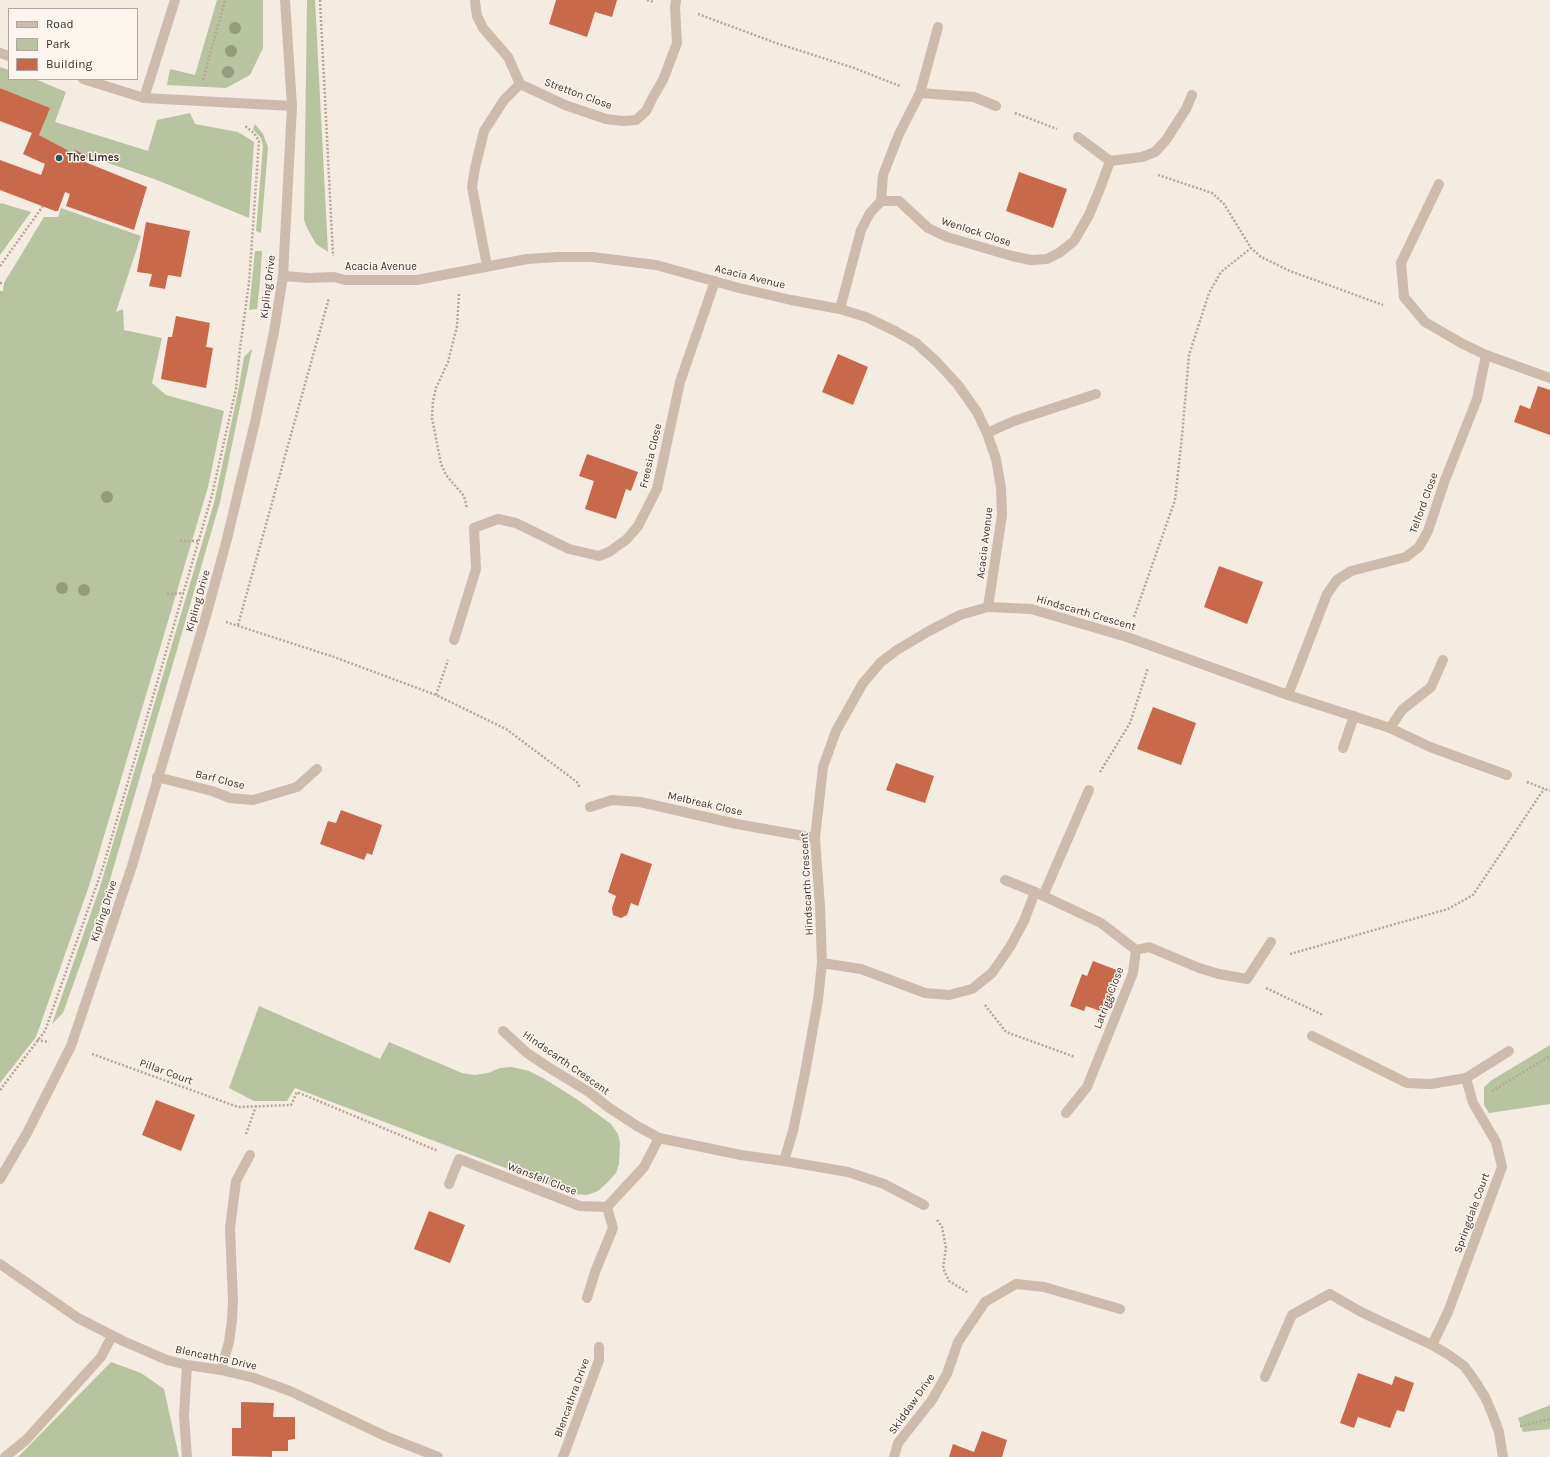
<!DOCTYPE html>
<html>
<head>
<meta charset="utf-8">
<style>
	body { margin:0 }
	#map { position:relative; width:1550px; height:1457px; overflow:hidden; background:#f4ebe1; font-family:Karla,sans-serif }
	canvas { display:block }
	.legend { position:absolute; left:8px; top:8px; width:130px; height:72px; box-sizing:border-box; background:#fbf5ee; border:1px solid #aea6a0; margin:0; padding:5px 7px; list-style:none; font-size:12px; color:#3b302b }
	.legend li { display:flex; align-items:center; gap:8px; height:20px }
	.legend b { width:20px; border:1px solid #aea6a0 }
</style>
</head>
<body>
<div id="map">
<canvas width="1550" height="1457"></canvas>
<ul class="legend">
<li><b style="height:5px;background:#cdbbac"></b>Road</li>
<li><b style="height:11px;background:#b8c4a0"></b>Park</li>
<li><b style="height:11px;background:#c8694b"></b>Building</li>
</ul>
</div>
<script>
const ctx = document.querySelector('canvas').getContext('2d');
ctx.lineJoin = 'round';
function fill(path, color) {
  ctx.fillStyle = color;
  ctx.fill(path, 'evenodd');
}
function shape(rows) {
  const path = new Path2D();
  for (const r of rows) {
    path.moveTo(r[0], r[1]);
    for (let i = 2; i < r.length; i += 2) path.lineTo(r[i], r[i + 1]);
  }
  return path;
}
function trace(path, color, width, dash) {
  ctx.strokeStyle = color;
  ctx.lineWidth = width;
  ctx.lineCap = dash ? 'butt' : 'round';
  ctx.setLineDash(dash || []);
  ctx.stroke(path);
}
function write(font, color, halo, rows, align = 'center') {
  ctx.font = font + ' Karla,sans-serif';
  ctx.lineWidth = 3;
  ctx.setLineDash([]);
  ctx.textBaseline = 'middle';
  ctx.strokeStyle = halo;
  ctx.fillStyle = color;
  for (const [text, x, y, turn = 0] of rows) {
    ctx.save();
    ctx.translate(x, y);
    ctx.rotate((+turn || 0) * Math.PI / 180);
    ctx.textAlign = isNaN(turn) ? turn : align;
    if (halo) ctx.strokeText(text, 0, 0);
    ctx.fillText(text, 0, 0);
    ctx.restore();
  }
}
fill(shape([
	[217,0,263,0,263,48,250,75,226,88,167,85,170,69,195,75],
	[307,0,315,0,328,252,316,244,308,230,304,220],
	[0,67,9,70,9,79,35,79,66,92,55,122,148,151,157,120,190,113,195,124,238,132,254,142,249,218,157,180,88,156,75,150,73,153,39,135,49,108,0,88],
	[255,124,263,134,268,147,261,233,256,231,263,146,261,138,253,129],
	[1,203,31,212,0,255,0,204],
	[61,208,141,236,116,312,123,309,124,330,162,338,152,383,166,395,224,411,208,487,90,883,36,1037,0,1083,0,291,3,291,4,283,44,217,58,217],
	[255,251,262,251,260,282,257,309,249,310],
	[252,349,220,502,107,890,63,1013,52,1024,100,887,135,769,214,503,238,392,244,357],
	[259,1006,380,1059,389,1042,462,1073,475,1075,488,1073,500,1068,512,1067,529,1071,543,1078,578,1100,611,1124,618,1134,620,1143,619,1164,616,1173,608,1182,598,1191,587,1195,574,1194,295,1088,287,1101,254,1101,229,1088],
	[1550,1045,1550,1104,1489,1113,1484,1105,1484,1087,1492,1080],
	[111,1362,141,1373,164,1389,179,1457,18,1457],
	[1550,1405,1550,1429,1523,1432,1518,1418]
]), '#b8c4a0');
fill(shape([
	[556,0,617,0,612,17,595,12,587,37,549,24],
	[0,88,50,108,39,135,73,153,75,150,88,156,85,162,147,187,134,230,66,206,70,194,65,192,58,211,55,211,0,190,0,160,41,175,45,164,23,154,32,133,0,121],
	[1019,172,1067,189,1053,228,1006,211],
	[146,222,190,231,181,277,168,275,165,289,149,286,152,274,137,272],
	[176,316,210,323,206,347,213,348,206,388,161,379,168,337,172,337],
	[838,354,868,367,853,405,822,392],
	[1538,386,1550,390,1550,435,1514,422,1520,405,1530,409],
	[587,454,638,472,631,491,626,489,616,519,585,509,594,481,579,476],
	[1219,566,1263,582,1247,624,1204,607],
	[1153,707,1196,723,1181,765,1137,749],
	[896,763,934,776,925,803,886,790],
	[341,810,382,825,372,855,367,853,364,860,320,844,328,821,336,823],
	[621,853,652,864,638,906,631,903,627,915,621,918,613,915,612,908,616,896,608,892],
	[1093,961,1122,972,1106,1013,1086,1006,1084,1011,1070,1006,1082,974,1087,976],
	[156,1100,195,1115,181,1151,142,1135],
	[429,1211,465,1225,450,1263,414,1249],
	[1358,1373,1392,1385,1395,1376,1414,1383,1404,1412,1397,1410,1390,1428,1358,1417,1354,1428,1340,1423],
	[241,1402,274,1403,273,1417,295,1417,295,1439,288,1440,288,1451,272,1451,272,1457,232,1456,232,1428,241,1428],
	[982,1431,1007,1440,1002,1457,949,1457,953,1444,974,1452]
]), '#c8694b');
trace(shape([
	[320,0,333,256],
	[647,0,654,2],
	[698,14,776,43,854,68,900,86],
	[203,80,225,0],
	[1015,113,1057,129],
	[1158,175,1212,193,1224,204,1251,248,1261,257,1290,271,1383,305],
	[0,266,43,206],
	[0,283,4,283],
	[459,294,457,326,448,362,436,388,433,401,432,418,441,464,446,475,464,496,467,508],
	[180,541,198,541],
	[167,594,184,593],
	[1134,617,1175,500,1182,436,1189,355,1209,293,1221,272,1251,248],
	[226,622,334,657,436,695,506,729,577,782,580,788],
	[238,625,329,298],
	[436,695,448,660],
	[1100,772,1130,723,1148,668],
	[1527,782,1550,791],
	[1290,954,1448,909,1473,895,1544,789],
	[1266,988,1323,1015],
	[985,1005,1006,1032,1075,1057],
	[37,1040,49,1042],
	[92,1054,238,1107,291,1105,297,1092,438,1151],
	[0,1090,45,1031,103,867,212,495,236,389,240,348,249,283,259,141,254,133,245,126],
	[1492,1091,1550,1056],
	[246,1134,256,1106],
	[937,1220,942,1227,946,1248,943,1268,949,1281,967,1292],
	[1520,1426,1550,1419]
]), '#b9a596', 2.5, [2, 2]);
trace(shape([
	[676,0,675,7,677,43],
	[0,53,9,56],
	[83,79,144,98,292,106],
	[920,93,974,97,996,106],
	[144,98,175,0],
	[1078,137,1110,161,1142,157,1155,152,1166,140,1186,109,1192,95],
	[1439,184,1401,263,1404,297,1425,322,1463,344],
	[881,201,883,175,899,134,920,93,938,27],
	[1486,355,1550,378],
	[987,433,1014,421,1096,394],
	[454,640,476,569,474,528],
	[1443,660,1431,687,1402,710,1390,728,1430,747,1507,775],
	[1043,896,1089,790],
	[1136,950,1149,947,1199,968,1219,974,1247,979,1271,942],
	[1312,1036,1407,1083,1431,1084],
	[1466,1078,1509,1051],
	[784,1161,848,1172,884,1184,924,1205],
	[587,1298,595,1272,613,1228,607,1207],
	[985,1302,1016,1284,1044,1287,1120,1309],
	[1265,1377,1292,1315,1330,1294],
	[5,1457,26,1440,101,1357,112,1336],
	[563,1457,599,1360,599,1347]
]), '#cdbbac', 10);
trace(shape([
	[475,2,477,16,483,28,508,57,520,84],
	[487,266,472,187,475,168,484,131,504,100,520,84,565,105,606,119,623,121,636,120,646,111,653,97,663,80,677,43],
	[283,276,309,278,334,277,345,280,417,280,527,259,558,257,592,257,656,265,739,288,791,300,840,309,866,317,895,331,916,343,937,362,958,385,977,412,987,433,996,459,1001,488,1002,515,988,607],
	[840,309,861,230,870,213,881,201,899,201,928,228,947,237,1012,256,1031,260,1047,259,1059,253,1074,241,1089,215,1101,186,1110,161],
	[474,528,498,519,516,523,569,549,599,556,609,552,627,539,638,526,657,489,680,382,715,281],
	[1288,695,1327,594,1337,580,1351,571,1406,557,1419,547,1428,531,1445,480,1477,399,1486,355,1463,344],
	[1343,748,1354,716],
	[157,777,212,791,230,798,253,800,297,787,317,769],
	[590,807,612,800,640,802,737,824,815,838],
	[1035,892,1101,923,1136,950,1133,973,1087,1087,1066,1113],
	[822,963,861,969,925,993,949,995,972,989,992,973,1010,947,1024,921,1035,892,1005,880],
	[503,1031,527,1053,548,1067,589,1092,608,1107,637,1126,659,1138,741,1155,784,1161,793,1131,805,1073,818,1000,822,963,820,906,815,838,823,767,836,731,863,683,881,662,897,650,929,631,960,615,988,607,1031,609,1127,637,1288,695,1390,728],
	[1431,1084,1466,1078,1473,1103,1496,1142,1502,1167,1448,1312,1432,1345,1449,1355,1464,1366,1473,1378,1485,1397,1492,1413,1499,1432,1503,1457],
	[449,1184,459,1159,580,1206,607,1207,644,1167,659,1138],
	[0,1264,78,1318,123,1341,167,1360,187,1365,221,1370,254,1378,290,1391,385,1436,438,1457],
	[1330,1294,1361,1312,1432,1345],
	[187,1365,184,1416,187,1457],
	[221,1370,229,1342,232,1320,233,1301,230,1228,236,1181,250,1155],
	[894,1457,898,1443,932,1400,947,1374,958,1342,985,1302]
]), '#cdbbac', 10);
trace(shape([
	[0,1179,27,1133,71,1046,132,866,206,616,227,539,255,422,274,332,283,276,292,106,285,0]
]), '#cdbbac', 10);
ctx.fillStyle = '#969b7f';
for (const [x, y] of [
	[235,28],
	[231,51],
	[228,72],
	[107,497],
	[62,588],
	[84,590]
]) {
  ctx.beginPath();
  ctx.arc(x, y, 6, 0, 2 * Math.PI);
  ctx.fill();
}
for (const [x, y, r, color] of [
	[59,158,4,"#1f5a5e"]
]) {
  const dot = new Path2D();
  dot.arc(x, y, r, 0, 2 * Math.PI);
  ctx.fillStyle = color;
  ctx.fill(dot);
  trace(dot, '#fbf5ee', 1.5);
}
write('11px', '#3b302b', '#fbf5ee', [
	["Stretton Close",578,94,20],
	["Wenlock Close",976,232,18],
	["Acacia Avenue",381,267],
	["Acacia Avenue",750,277,14],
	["Kipling Drive",268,287,-83],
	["Freesia Close",651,456,-77],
	["Telford Close",1424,503,-70],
	["Acacia Avenue",985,543,-83],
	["Kipling Drive",198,601,-74],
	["Hindscarth Crescent",1086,613,16],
	["Barf Close",220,780,14],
	["Melbreak Close",705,804,13],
	["Hindscarth Crescent",807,884,-93],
	["Kipling Drive",104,911,-72],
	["Latrigg Close",1109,998,-69],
	["Hindscarth Crescent",566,1063,35],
	["Pillar Court",166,1072,20],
	["Wansfell Close",542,1179,21],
	["Springdale Court",1472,1213,-70],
	["Blencathra Drive",216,1358,12],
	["Blencathra Drive",572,1398,-70],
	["Skiddaw Drive",912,1404,-55]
]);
write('bold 11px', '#3b302b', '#fbf5ee', [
	["The Limes",67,158]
], 'left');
</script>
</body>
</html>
